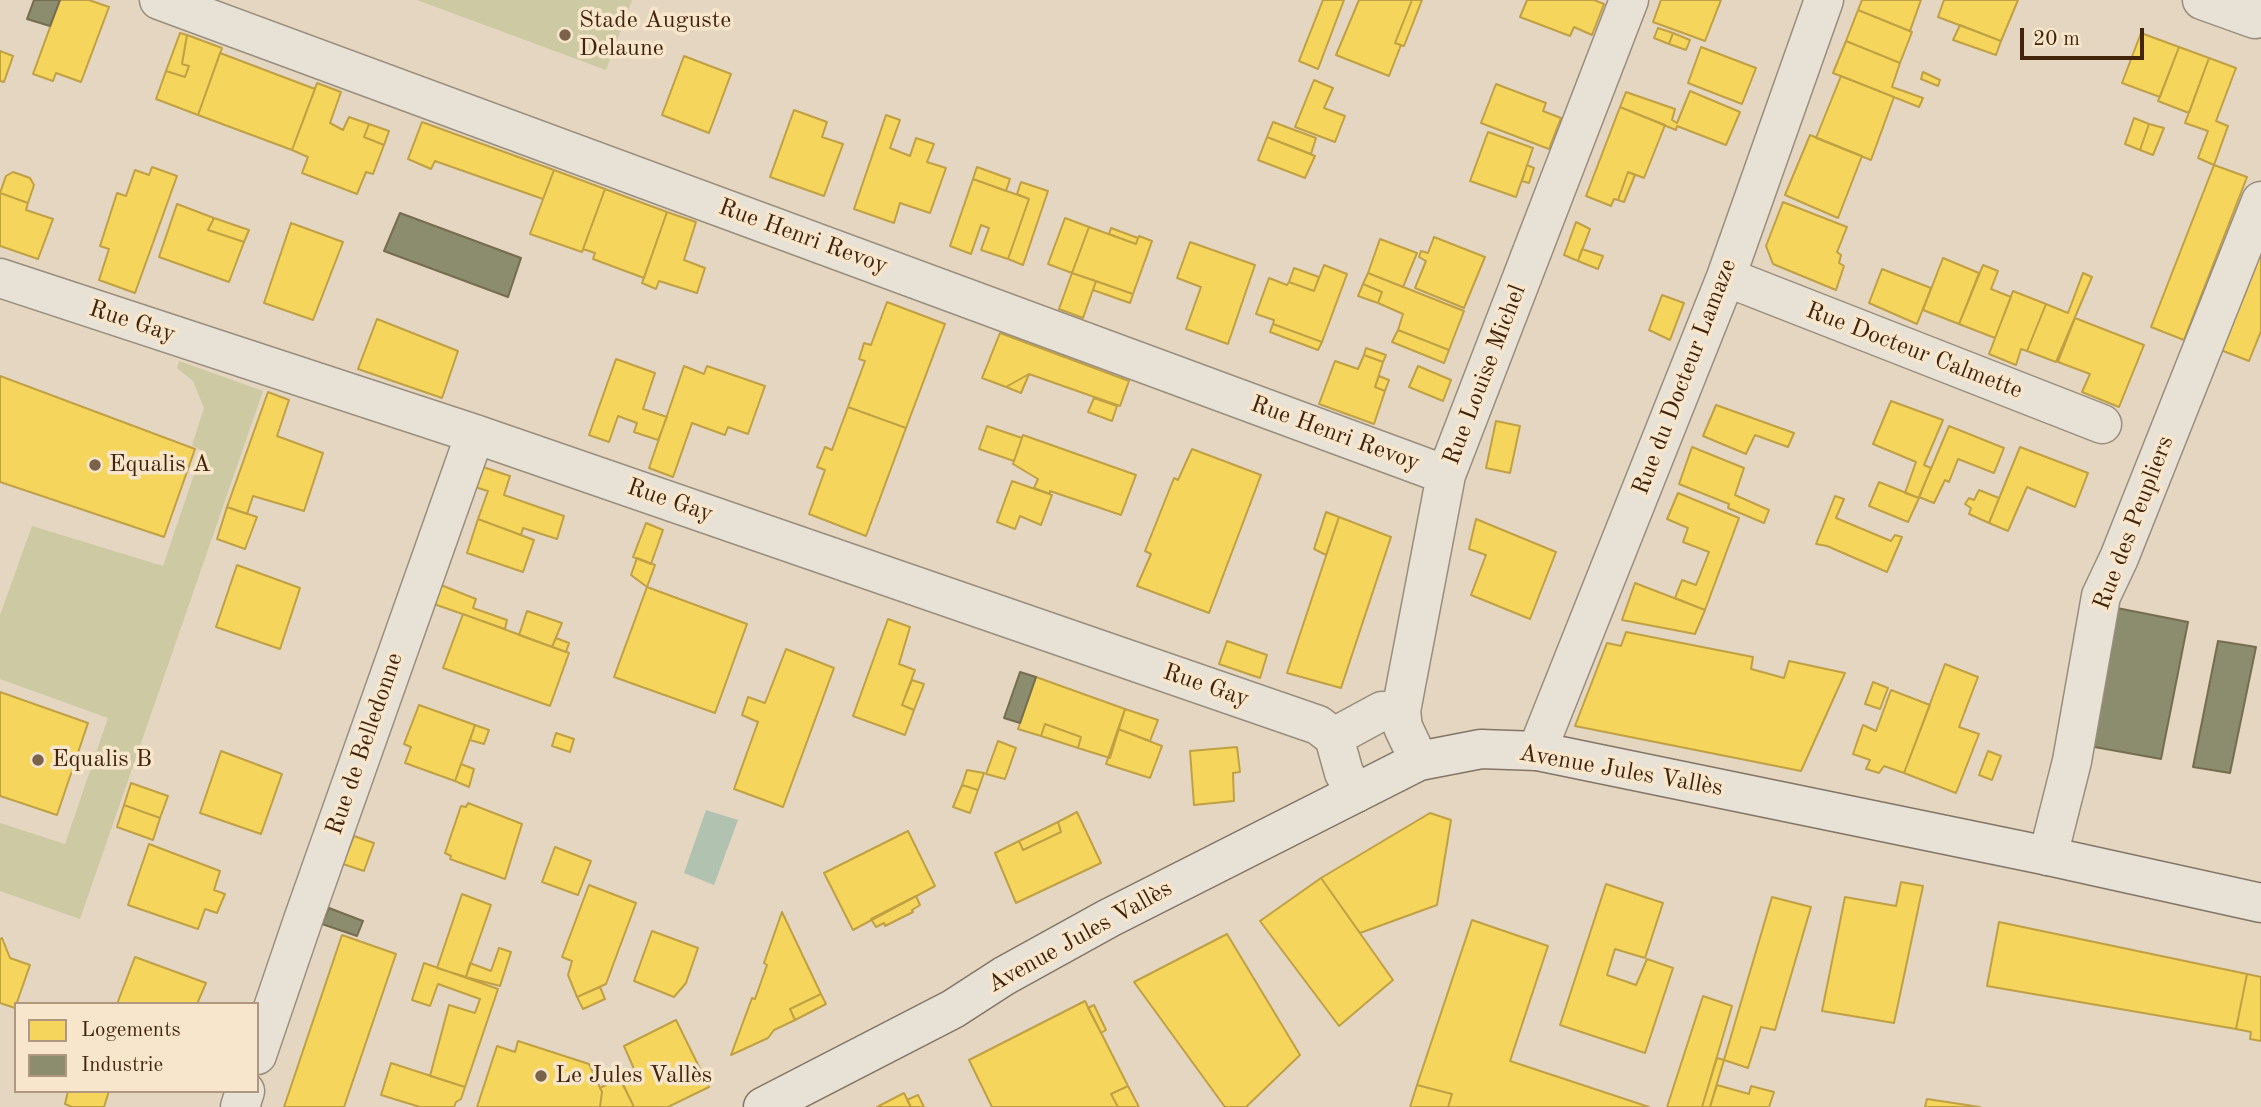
<!DOCTYPE html>
<html>
<head>
<meta charset="utf-8">
<style>
	body { margin:0 }
	#map { position:relative; width:2261px; height:1107px; overflow:hidden; background:#e4d6c0; font-family:"Old Standard TT",serif }
	canvas { display:block }
	.legend { position:absolute; left:14px; top:1002px; width:245px; height:91px; box-sizing:border-box; background:#f7e6cc; border:2px solid #af987f; margin:0; padding:9px 12px; list-style:none; font-size:21px; color:#43240b }
	.legend li { display:flex; align-items:center; gap:14px; height:35px }
	.legend b { width:35px; border:2px solid #af987f }
	.scale { position:absolute; left:2020px; top:28px; width:124px; height:32px; box-sizing:border-box; border:4px solid #43240b; border-top:0; padding-left:9px; font-size:21px; line-height:24px; white-space:nowrap; color:#43240b; -webkit-text-stroke:5px #f7e6cc; paint-order:stroke }
</style>
</head>
<body>
<div id="map">
<canvas width="2261" height="1107"></canvas>
<ul class="legend">
<li><b style="height:19px;background:#f6d55c"></b>Logements</li>
<li><b style="height:19px;background:#8c8c6e"></b>Industrie</li>
</ul>
<div class="scale">20 m</div>
</div>
<script>
const ctx = document.querySelector('canvas').getContext('2d');
ctx.lineJoin = 'round';
function fill(path, color) {
  ctx.fillStyle = color;
  ctx.fill(path, 'evenodd');
}
function shape(rows) {
  const path = new Path2D();
  for (const r of rows) {
    path.moveTo(r[0], r[1]);
    for (let i = 2; i < r.length; i += 2) path.lineTo(r[i], r[i + 1]);
  }
  return path;
}
function trace(path, color, width, dash) {
  ctx.strokeStyle = color;
  ctx.lineWidth = width;
  ctx.lineCap = dash ? 'butt' : 'round';
  ctx.setLineDash(dash || []);
  ctx.stroke(path);
}
function write(font, color, halo, rows, align = 'center') {
  ctx.font = font + ' "Old Standard TT",serif';
  ctx.lineWidth = 7;
  ctx.setLineDash([]);
  ctx.textBaseline = 'middle';
  ctx.strokeStyle = halo;
  ctx.fillStyle = color;
  for (const [text, x, y, turn = 0] of rows) {
    ctx.save();
    ctx.translate(x, y);
    ctx.rotate((+turn || 0) * Math.PI / 180);
    ctx.textAlign = isNaN(turn) ? turn : align;
    if (halo) ctx.strokeText(text, 0, 0);
    ctx.fillText(text, 0, 0);
    ctx.restore();
  }
}
fill(shape([
	[417,0,632,0,606,70],
	[179,361,263,391,80,919,0,891,0,823,65,844,108,718,0,679,0,615,32,526,163,566,202,451,192,445,204,408,193,381,177,368]
]), '#cdc9a3');
fill(shape([
	[706,810,738,820,714,885,684,873]
]), '#b1c2b1');
const homes = shape([
	[60,0,89,0,109,7,81,82,56,73,53,81,33,74,60,0],
	[1323,0,1344,0,1318,69,1299,61,1323,0],
	[1359,0,1412,0,1395,43,1401,45,1389,76,1336,55,1359,0],
	[1412,0,1422,0,1404,46,1395,43,1412,0],
	[1527,0,1594,0,1604,4,1592,35,1574,27,1570,36,1520,17,1527,0],
	[1661,0,1721,0,1705,41,1653,22,1661,0],
	[1862,0,1921,0,1910,31,1858,10,1862,0],
	[1944,0,2018,0,2001,41,1938,17,1944,0],
	[1858,10,1912,32,1900,63,1846,41,1858,10],
	[1960,25,2001,41,1996,55,1953,40,1960,25],
	[1658,28,1673,33,1669,44,1654,38,1658,28],
	[180,33,187,35,182,64,189,66,185,77,166,71,180,33],
	[1673,33,1690,40,1686,50,1669,44,1673,33],
	[2141,33,2179,47,2160,97,2122,83,2141,33],
	[187,35,222,48,198,115,156,99,166,71,185,77,189,66,182,64,187,35],
	[1846,41,1900,63,1892,87,1923,98,1919,107,1833,73,1846,41],
	[1701,47,1756,68,1742,104,1688,83,1701,47],
	[2179,47,2209,58,2189,113,2158,101,2179,47],
	[0,51,13,56,4,82,0,81,0,51],
	[220,53,315,89,292,150,198,115,220,53],
	[684,56,731,74,709,133,662,115,684,56],
	[2209,58,2236,68,2216,121,2228,126,2214,165,2198,158,2208,131,2185,123,2209,58],
	[1923,72,1940,80,1938,86,1921,79,1923,72],
	[1841,76,1894,97,1871,160,1816,138,1841,76],
	[1314,80,1333,88,1324,108,1345,116,1335,142,1295,127,1314,80],
	[317,83,341,92,330,123,343,130,349,117,369,124,364,137,384,145,373,174,366,172,357,194,302,173,308,157,292,150,317,83],
	[1496,84,1546,103,1543,111,1561,118,1549,149,1481,123,1496,84],
	[1690,91,1740,112,1726,145,1677,126,1676,130,1620,107,1626,92,1675,109,1672,120,1677,123,1690,91],
	[1620,107,1665,125,1644,178,1628,172,1618,200,1614,199,1611,206,1586,196,1620,107],
	[794,110,827,122,822,137,843,144,824,196,770,177,794,110],
	[886,115,900,120,890,148,910,156,916,138,934,144,927,162,946,168,930,213,900,203,894,223,854,209,886,115],
	[2134,118,2149,124,2140,150,2125,144,2134,118],
	[422,122,554,170,543,199,435,161,431,169,408,159,422,122],
	[1273,122,1316,138,1311,154,1267,137,1273,122],
	[369,124,389,131,384,145,364,137,369,124],
	[2149,124,2164,128,2153,155,2140,150,2149,124],
	[1488,132,1533,148,1516,197,1470,181,1488,132],
	[1810,135,1862,156,1838,218,1785,195,1810,135],
	[1267,137,1315,156,1305,178,1258,160,1267,137],
	[1527,165,1534,168,1529,183,1522,181,1527,165],
	[2214,165,2247,177,2184,340,2151,327,2214,165],
	[152,167,177,176,135,293,99,280,109,249,100,246,117,193,126,196,135,170,149,175,152,167],
	[977,167,1010,179,1006,191,973,179,977,167],
	[554,170,605,189,582,252,530,234,554,170],
	[13,172,30,178,34,185,28,203,0,193,6,176,13,172],
	[1628,172,1635,175,1624,202,1618,200,1628,172],
	[973,179,1029,199,1008,259,981,250,989,228,981,225,971,254,950,246,973,179],
	[1021,182,1048,191,1023,265,1008,259,1029,199,1017,194,1021,182],
	[605,189,667,212,644,278,593,259,595,253,583,249,605,189],
	[0,193,28,203,26,210,53,219,38,259,0,246,0,193],
	[1783,202,1847,227,1837,252,1841,255,1839,263,1844,266,1836,290,1773,264,1766,246,1783,202],
	[177,204,214,218,208,230,244,242,229,282,159,257,177,204],
	[667,212,696,222,684,260,705,268,697,293,659,281,656,289,642,283,667,212],
	[214,218,249,230,244,242,208,230,214,218],
	[1065,218,1089,227,1072,273,1048,264,1065,218],
	[1576,222,1590,229,1578,261,1564,255,1576,222],
	[291,223,343,242,313,320,264,303,291,223],
	[2261,225,2261,331,2249,361,2213,347,2261,225],
	[1089,227,1136,244,1139,236,1152,241,1133,294,1072,273,1089,227],
	[1111,228,1138,238,1136,244,1109,234,1111,228],
	[1434,237,1485,257,1464,308,1415,288,1426,261,1419,257,1421,251,1428,253,1434,237],
	[1380,239,1417,253,1403,287,1368,273,1380,239],
	[1190,242,1255,265,1228,344,1186,329,1201,287,1177,278,1190,242],
	[1582,249,1603,256,1598,269,1578,261,1582,249],
	[1943,258,1979,273,1959,324,1923,310,1943,258],
	[1324,265,1347,274,1322,342,1273,324,1274,320,1256,314,1269,278,1287,285,1289,282,1314,291,1324,265],
	[1983,265,1998,271,1991,289,2011,297,1995,338,1959,324,1983,265],
	[1294,268,1319,277,1314,291,1289,282,1294,268],
	[1882,269,1931,288,1917,324,1869,303,1882,269],
	[1072,273,1096,281,1083,318,1059,309,1072,273],
	[1368,273,1464,311,1449,350,1398,330,1403,314,1378,303,1382,292,1363,284,1368,273],
	[2083,273,2092,277,2056,362,2027,351,2046,304,2068,313,2083,273],
	[1096,281,1133,294,1130,303,1093,290,1096,281],
	[1363,284,1382,292,1378,303,1358,296,1363,284],
	[2013,291,2046,304,2027,351,2021,349,2016,365,1989,354,2013,291],
	[1662,295,1684,303,1670,340,1649,330,1662,295],
	[887,302,945,324,906,428,848,407,865,361,859,359,864,343,871,345,887,302],
	[2075,318,2144,345,2119,407,2082,392,2090,374,2058,362,2075,318],
	[377,319,458,351,442,398,358,369,377,319],
	[1273,324,1322,342,1318,350,1270,332,1273,324],
	[1398,330,1449,350,1444,363,1392,342,1398,330],
	[1000,333,1129,381,1120,406,1029,374,1006,387,982,378,1000,333],
	[1366,348,1386,355,1383,362,1364,355,1366,348],
	[1364,355,1383,362,1375,387,1385,391,1374,424,1319,404,1335,361,1358,369,1364,355],
	[616,359,655,373,643,409,667,417,658,440,634,432,637,423,618,416,609,442,589,435,616,359],
	[684,366,704,374,707,366,765,386,748,434,728,427,725,435,692,423,673,477,649,468,684,366],
	[1418,366,1451,380,1443,401,1409,387,1418,366],
	[1029,374,1021,393,1006,387,1029,374],
	[0,376,195,449,164,537,0,482,0,376],
	[1379,376,1389,380,1385,391,1375,387,1379,376],
	[268,392,289,400,277,436,323,453,304,511,253,496,247,514,227,507,268,392],
	[1094,398,1117,406,1112,421,1088,412,1094,398],
	[1891,401,1943,420,1924,465,1931,468,1919,498,1905,493,1916,462,1873,444,1891,401],
	[1716,405,1794,433,1788,447,1755,435,1746,454,1703,436,1716,405],
	[848,407,906,428,866,536,809,514,825,470,817,467,825,447,832,450,848,407],
	[1496,421,1520,426,1510,473,1486,468,1496,421],
	[987,426,1022,438,1014,461,979,449,987,426],
	[1949,426,2004,448,1994,473,1958,459,1949,482,1945,480,1934,503,1919,497,1949,426],
	[1023,435,1136,475,1121,515,1050,491,1050,494,1034,488,1038,479,1013,464,1023,435],
	[1692,447,1744,468,1735,495,1769,510,1764,523,1728,508,1729,504,1679,484,1692,447],
	[2020,447,2088,473,2075,507,2027,487,2008,531,1989,523,2020,447],
	[1192,449,1261,475,1209,613,1137,586,1151,554,1145,551,1174,478,1178,480,1192,449],
	[483,467,510,476,504,495,564,516,557,539,523,528,521,535,478,519,488,491,475,487,483,467],
	[1012,481,1052,495,1041,525,1020,516,1015,529,997,522,1012,481],
	[1879,482,1919,498,1908,522,1869,506,1879,482],
	[1979,490,1999,498,1989,523,1969,514,1971,508,1965,504,1969,498,1974,500,1979,490],
	[1678,493,1739,518,1705,610,1675,598,1682,580,1696,585,1709,552,1683,542,1688,528,1667,519,1678,493],
	[1835,496,1844,499,1836,518,1891,541,1895,535,1902,537,1887,572,1827,546,1816,544,1835,496],
	[227,507,257,517,245,549,217,539,227,507],
	[1326,512,1339,517,1326,555,1314,549,1326,512],
	[1339,517,1391,537,1341,688,1287,673,1339,517],
	[478,519,534,540,523,572,467,553,478,519],
	[1476,519,1556,552,1530,619,1471,595,1486,555,1469,549,1476,519],
	[646,523,663,530,651,564,633,557,646,523],
	[637,558,655,565,647,587,631,575,637,558],
	[237,565,300,588,280,649,216,627,237,565],
	[1635,583,1705,610,1695,634,1622,620,1635,583],
	[441,585,476,599,473,608,507,620,505,629,434,604,441,585],
	[647,587,747,624,715,713,614,677,647,587],
	[527,611,562,623,552,647,519,635,527,611],
	[463,614,569,653,550,706,443,668,463,614],
	[888,619,910,627,899,664,915,670,902,705,914,710,905,735,853,716,888,619],
	[1626,632,1753,657,1751,669,1784,678,1789,661,1845,673,1801,771,1575,726,1607,643,1621,646,1626,632],
	[556,638,569,643,566,652,552,647,556,638],
	[1227,641,1267,655,1260,678,1219,664,1227,641],
	[786,649,834,668,783,807,734,789,758,722,742,715,748,697,765,703,786,649],
	[1945,664,1978,677,1959,727,1979,734,1956,793,1904,773,1945,664],
	[1036,677,1125,709,1110,758,1078,748,1081,737,1045,724,1041,736,1018,729,1036,677],
	[912,680,924,684,914,710,902,705,912,680],
	[1873,682,1888,688,1880,709,1865,704,1873,682],
	[1891,690,1930,705,1904,773,1884,766,1879,773,1866,769,1870,760,1853,754,1863,725,1876,731,1891,690],
	[0,692,88,723,57,815,0,796,0,692],
	[419,705,475,725,455,781,405,763,411,747,404,744,419,705],
	[1125,709,1158,720,1150,741,1118,729,1125,709],
	[1045,724,1081,737,1078,748,1041,736,1045,724],
	[475,725,489,730,484,744,470,740,475,725],
	[1118,729,1162,746,1150,778,1106,764,1118,729],
	[556,733,574,739,570,752,552,746,556,733],
	[998,741,1016,748,1005,779,986,774,998,741],
	[1237,747,1240,772,1233,773,1234,801,1194,805,1190,751,1237,747],
	[221,751,282,774,261,834,200,813,221,751],
	[1988,751,2001,756,1992,780,1979,775,1988,751],
	[461,764,474,769,469,787,455,781,461,764],
	[967,770,984,773,978,790,962,785,967,770],
	[131,783,168,796,160,818,124,805,131,783],
	[962,785,978,790,970,813,953,807,962,785],
	[468,803,522,824,505,879,450,859,451,856,445,853,461,806,466,807,468,803],
	[124,805,160,818,153,840,117,827,124,805],
	[1077,812,1101,863,1016,903,995,853,1019,841,1023,850,1061,832,1058,822,1077,812],
	[1430,813,1451,820,1437,905,1360,933,1321,878,1430,813],
	[1058,822,1061,832,1023,850,1019,841,1058,822],
	[908,831,935,886,853,930,824,873,908,831],
	[354,836,374,843,364,871,343,864,354,836],
	[149,844,220,871,214,890,225,894,217,913,205,909,198,929,128,905,149,844],
	[555,847,591,861,578,895,542,882,555,847],
	[1321,878,1393,980,1339,1026,1260,921,1321,878],
	[1901,882,1923,886,1894,1023,1822,1011,1845,897,1896,906,1901,882],
	[1606,884,1663,903,1645,958,1615,949,1607,975,1636,985,1647,959,1673,968,1645,1053,1560,1025,1606,884],
	[589,885,636,903,606,984,577,997,568,975,572,961,562,957,589,885],
	[462,894,491,905,466,977,437,968,462,894],
	[916,896,920,905,912,910,913,912,885,926,884,923,876,927,871,919,916,896],
	[1772,897,1811,907,1775,1030,1761,1027,1748,1068,1724,1060,1772,897],
	[782,912,821,994,790,1009,795,1020,774,1030,768,1038,731,1055,752,998,755,999,767,965,764,963,782,912],
	[1472,920,1548,946,1510,1061,1649,1107,1448,1107,1452,1094,1417,1085,1472,920],
	[1999,922,2247,974,2236,1029,1987,986,1999,922],
	[652,931,698,948,686,983,674,997,634,981,652,931],
	[1227,934,1300,1055,1246,1107,1225,1107,1134,982,1227,934],
	[342,935,396,954,344,1107,284,1107,342,935],
	[2,938,10,958,30,965,15,1008,0,1003,0,939,2,938],
	[499,948,511,952,500,986,466,977,470,963,491,971,499,948],
	[135,957,206,983,197,1004,117,1004,135,957],
	[424,963,498,989,465,1087,430,1076,449,1005,475,1013,480,999,438,984,430,1006,412,1000,424,963],
	[2247,974,2261,977,2261,1041,2250,1039,2251,1032,2236,1029,2247,974],
	[600,987,605,999,583,1009,577,997,600,987],
	[821,994,826,1004,795,1020,790,1009,821,994],
	[1703,996,1732,1006,1702,1107,1667,1107,1703,996],
	[1085,1001,1128,1086,1111,1094,1118,1107,992,1107,969,1060,1085,1001],
	[1094,1005,1106,1030,1101,1033,1088,1008,1094,1005],
	[676,1020,709,1087,668,1107,634,1107,623,1085,638,1078,624,1046,676,1020],
	[518,1041,589,1064,602,1092,600,1107,477,1107,497,1046,515,1052,518,1041],
	[1717,1058,1724,1060,1710,1107,1702,1107,1717,1058],
	[391,1063,465,1087,461,1099,456,1102,454,1107,420,1107,381,1095,391,1063],
	[620,1078,634,1107,600,1107,602,1092,600,1088,620,1078],
	[1417,1085,1452,1094,1448,1107,1410,1107,1417,1085],
	[1717,1085,1749,1094,1751,1086,1774,1092,1769,1107,1710,1107,1717,1085],
	[1128,1086,1139,1107,1118,1107,1111,1094,1128,1086],
	[68,1091,109,1091,104,1107,72,1107,65,1104,68,1091],
	[904,1093,911,1107,877,1107,904,1093],
	[918,1095,924,1107,911,1107,907,1100,918,1095],
	[1927,1099,1980,1107,1925,1107,1927,1099]
]);
fill(homes, '#f6d55c');
trace(homes, '#c0a044', 2);
const industry = shape([
	[34,0,60,0,50,26,27,19,34,0],
	[400,213,521,258,508,297,384,251,400,213],
	[2117,608,2188,622,2161,759,2089,746,2117,608],
	[2218,641,2256,647,2230,773,2193,767,2218,641],
	[1020,672,1036,677,1020,723,1004,718,1020,672],
	[329,908,363,921,357,936,322,924,329,908]
]);
fill(industry, '#8c8c6e');
trace(industry, '#766d50', 2);
const street = shape([
	[159,0,1446,475],
	[2202,0,2255,19,2261,11],
	[1726,277,2102,424],
	[0,278,475,434,1318,725,1334,737,1344,773,1356,793],
	[1334,737,1382,711,1401,711],
	[1537,751,1726,277,1824,0],
	[1419,761,1403,727,1401,711,1446,475,1629,0],
	[2048,856,2072,761,2101,596,2119,558,2261,201],
	[257,1055,303,920,475,434],
	[240,1107,245,1091]
]);
const secondary = shape([
	[763,1107,953,1009,1004,976,1109,918,1419,761,1481,749,1537,751,2048,856,2261,903]
]);
trace(street, '#998d7d', 41);
trace(secondary, '#827566', 41);
trace(street, '#e8e1d6', 38);
trace(secondary, '#e8e1d6', 38);
for (const [x, y, r, color] of [
	[565,35,7,"#7b624a"],
	[95,465,7,"#7b624a"],
	[38,760,7,"#7b624a"],
	[541,1076,7,"#7b624a"]
]) {
  const dot = new Path2D();
  dot.arc(x, y, r, 0, 2 * Math.PI);
  ctx.fillStyle = color;
  ctx.fill(dot);
  trace(dot, '#f7e6cc', 2.5);
}
write('24px', '#43240b', '#f7e6cc', [
	["Stade Auguste",579,21],
	["Delaune",579,49],
	["Equalis A",109,465],
	["Equalis B",52,760],
	["Le Jules Vallès",555,1076]
], 'left');
write('24px', '#43240b', '#f7e6cc', [
	["Rue Henri Revoy",803,237,20],
	["Rue Gay",132,322,18],
	["Rue Docteur Calmette",1914,351,21],
	["Rue Louise Michel",1485,375,-69],
	["Rue du Docteur Lamaze",1685,377,-69],
	["Rue Henri Revoy",1335,434,20],
	["Rue Gay",670,501,19],
	["Rue des Peupliers",2134,523,-69],
	["Rue Gay",1206,686,19],
	["Rue de Belledonne",365,744,-71],
	["Avenue Jules Vallès",1621,771,10],
	["Avenue Jules Vallès",1080,937,-29]
]);
</script>
</body>
</html>
